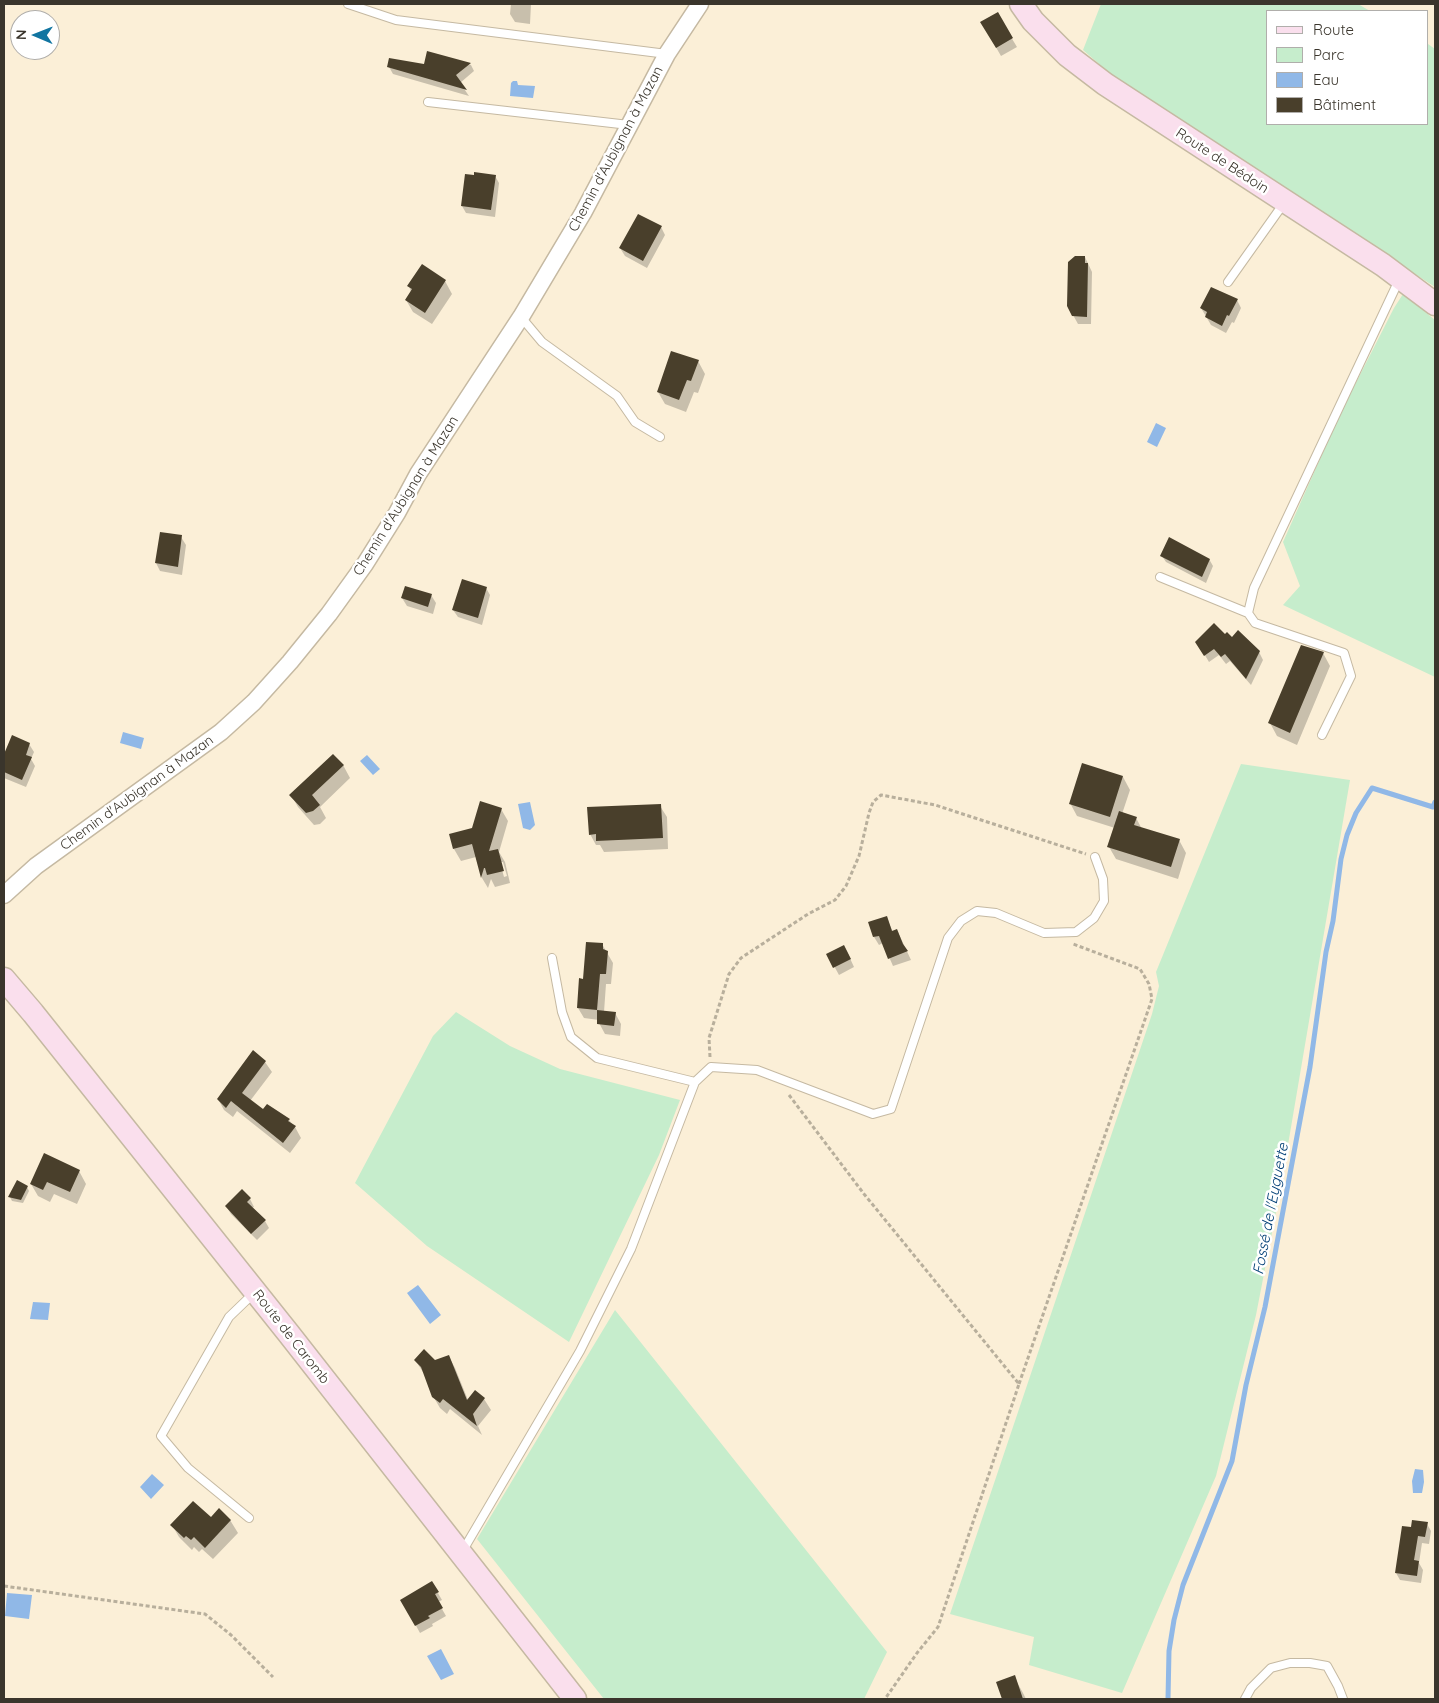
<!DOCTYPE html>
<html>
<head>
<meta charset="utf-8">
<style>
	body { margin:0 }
	#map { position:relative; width:1439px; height:1703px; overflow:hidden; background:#fbefd7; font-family:Quicksand,sans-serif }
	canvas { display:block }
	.frame { position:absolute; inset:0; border:5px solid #3a352c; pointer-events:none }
	.legend { position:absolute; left:1266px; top:10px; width:162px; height:115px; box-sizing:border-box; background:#fff; border:1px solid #b0aeab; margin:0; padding:6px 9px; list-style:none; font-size:15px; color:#3a352c }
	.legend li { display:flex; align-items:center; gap:10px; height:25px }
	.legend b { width:25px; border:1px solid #b0aeab }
	.north { position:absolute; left:10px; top:10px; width:50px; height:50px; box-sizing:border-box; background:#fff; border:1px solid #b0aeab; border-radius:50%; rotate:271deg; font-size:14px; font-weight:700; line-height:20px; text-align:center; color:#3a352c }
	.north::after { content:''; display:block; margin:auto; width:18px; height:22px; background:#1175a1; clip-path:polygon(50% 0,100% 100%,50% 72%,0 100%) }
</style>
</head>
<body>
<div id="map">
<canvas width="1439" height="1703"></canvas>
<div class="frame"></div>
<ul class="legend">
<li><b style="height:6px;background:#fadfed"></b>Route</li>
<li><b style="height:14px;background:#c6edcc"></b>Parc</li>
<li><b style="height:14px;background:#90b8e7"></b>Eau</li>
<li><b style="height:14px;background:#493f2b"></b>Bâtiment</li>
</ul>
<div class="north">N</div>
</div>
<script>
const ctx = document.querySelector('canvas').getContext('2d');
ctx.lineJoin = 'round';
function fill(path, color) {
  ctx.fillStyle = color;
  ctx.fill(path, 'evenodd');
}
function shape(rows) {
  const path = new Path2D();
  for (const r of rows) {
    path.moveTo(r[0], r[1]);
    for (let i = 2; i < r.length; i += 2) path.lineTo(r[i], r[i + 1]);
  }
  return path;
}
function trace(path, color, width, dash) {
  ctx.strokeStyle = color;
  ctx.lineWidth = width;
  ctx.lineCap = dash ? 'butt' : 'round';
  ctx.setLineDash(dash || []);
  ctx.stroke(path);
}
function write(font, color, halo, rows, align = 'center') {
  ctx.font = font + ' Quicksand,sans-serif';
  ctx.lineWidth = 5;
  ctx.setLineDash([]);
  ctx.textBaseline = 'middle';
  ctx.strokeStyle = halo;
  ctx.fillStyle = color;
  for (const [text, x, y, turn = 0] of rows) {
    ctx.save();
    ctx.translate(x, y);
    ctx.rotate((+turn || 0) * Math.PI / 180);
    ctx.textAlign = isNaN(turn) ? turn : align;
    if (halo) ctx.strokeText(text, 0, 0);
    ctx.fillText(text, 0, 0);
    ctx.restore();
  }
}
fill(shape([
	[1101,4,1358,4,1370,11,1268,11,1268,124,1428,124,1428,44,1435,49,1435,287,1121,83,1083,50],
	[1403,294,1435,320,1435,677,1283,605,1300,586,1283,542,1340,414,1394,308],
	[1241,764,1350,780,1281,1186,1256,1315,1216,1476,1122,1693,1029,1665,1034,1637,950,1614,1152,1014,1159,986,1156,972],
	[456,1012,510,1046,560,1069,680,1100,659,1155,569,1342,427,1246,355,1183,433,1036],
	[615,1310,887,1652,864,1699,604,1699,477,1539]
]), '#c6edcc');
fill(shape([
	[513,81,517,81,518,85,535,86,533,98,510,96,511,83],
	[1156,423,1166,428,1157,447,1147,442],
	[123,732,144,738,141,749,120,743],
	[367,755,380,769,373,775,360,761],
	[530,802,535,825,530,830,523,828,518,804],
	[418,1285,441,1315,430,1324,407,1293],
	[33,1302,50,1303,48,1320,30,1319],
	[1415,1469,1423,1470,1424,1482,1422,1493,1413,1493,1412,1481],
	[152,1474,164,1485,151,1499,140,1487],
	[7,1593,32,1595,29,1619,5,1616],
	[441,1649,454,1674,441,1680,427,1656]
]), '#90b8e7');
fill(shape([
	[511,4,531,4,530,24,515,22,510,14],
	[997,14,1017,47,1001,56,982,23],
	[428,53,471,65,474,71,460,83,469,96,393,74,389,67,424,66],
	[495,176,499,183,495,217,466,213,462,206],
	[661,227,665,235,647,268,625,256,620,248],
	[1085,257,1092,272,1091,324,1078,324,1073,315],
	[445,281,452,294,432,324,413,312,406,300,411,292,409,286],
	[1237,300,1241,308,1234,323,1232,322,1226,333,1211,325,1201,308],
	[698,361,705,374,698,393,694,392,686,412,665,404,658,392],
	[161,533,181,537,186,545,182,575,160,571,156,563],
	[1162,556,1209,559,1213,566,1206,583,1166,562],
	[486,588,490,595,482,625,458,617,453,610],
	[431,595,436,603,433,614,407,606,402,598],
	[1225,636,1259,652,1263,660,1251,685,1230,661,1226,664,1219,655,1209,662,1197,642],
	[1323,653,1330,666,1297,745,1277,736,1270,723],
	[29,744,34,752,31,759,35,766,26,787,4,778,4,754],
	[1083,764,1123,777,1130,790,1122,814,1136,818,1142,829,1179,840,1186,853,1178,879,1116,859,1109,847,1115,828,1077,816,1070,803],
	[343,765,350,778,320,807,326,818,320,824,314,825,298,807,291,795],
	[660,806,667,817,668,849,604,852,600,845,596,845,590,834],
	[501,809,508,821,499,852,505,862,510,883,495,887,491,879,488,888,482,878,476,857,461,861,454,849,473,829],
	[500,862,503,862,507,876,504,877],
	[886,917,893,932,897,930,911,960,893,966,883,943,879,945,874,937],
	[602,944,613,963,611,984,606,984,604,1012,615,1013,621,1024,620,1036,605,1034,599,1023,599,1020,584,1018,578,1008,584,980],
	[848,954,854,967,839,975,828,955],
	[265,1062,272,1072,250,1101,263,1111,289,1120,295,1127,301,1138,290,1153,237,1111,233,1117,224,1110,218,1099],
	[79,1171,86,1184,77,1204,54,1194,50,1202,38,1196,31,1184],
	[27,1187,29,1191,23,1203,12,1201,10,1197],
	[250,1199,254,1207,252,1208,265,1221,269,1228,257,1240,231,1214,226,1206],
	[449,1357,455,1368,468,1400,475,1391,484,1399,491,1410,478,1426,482,1435,450,1409,447,1414,440,1408,433,1396,425,1375,415,1360,435,1361],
	[211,1519,230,1520,238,1533,213,1559,202,1549,199,1552,194,1547,192,1550,179,1537,172,1525],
	[1427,1524,1431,1531,1429,1544,1422,1543,1419,1563,1423,1570,1421,1583,1400,1580,1396,1573,1412,1529],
	[432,1583,442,1600,438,1602,446,1616,432,1624,433,1626,420,1633,402,1600],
	[1014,1677,1023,1693,1026,1699,1003,1699,998,1682]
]), '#0003');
trace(shape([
	[1168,1699,1169,1651,1174,1620,1183,1585,1232,1461,1246,1385,1265,1307,1310,1067,1326,952,1333,921,1341,859,1347,835,1356,813,1372,788,1433,807,1435,802]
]), '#90b8e7', 5);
fill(shape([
	[998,12,1013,38,996,48,980,22],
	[427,51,471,63,456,75,467,90,387,67,389,58,424,64],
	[474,172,496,175,491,210,461,206,465,174,474,175],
	[638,214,662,226,643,261,619,248],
	[1075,256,1085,256,1085,263,1088,263,1087,317,1072,316,1067,306,1068,262],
	[422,264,446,280,425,313,405,300,412,289,407,286],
	[1211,287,1238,299,1229,316,1227,315,1222,326,1205,317,1207,312,1200,308],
	[671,351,699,360,691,381,687,380,679,400,657,392],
	[160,532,182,535,178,567,155,563],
	[1169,537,1210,559,1202,577,1160,556],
	[462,579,487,587,478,618,452,610],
	[405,586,432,594,428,607,401,598],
	[1214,623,1225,634,1227,632,1232,637,1238,630,1260,651,1246,679,1225,654,1221,657,1214,649,1204,656,1195,642],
	[1301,645,1324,652,1290,733,1268,723],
	[12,735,30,743,26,755,32,757,22,780,4,772,4,754],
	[333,754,344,765,312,795,320,805,313,811,306,813,289,795],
	[1082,763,1123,776,1110,817,1069,804],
	[480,801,502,808,489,851,498,849,504,871,487,875,485,868,484,868,481,878,472,844,453,849,449,834,472,828],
	[661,804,663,838,596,841,596,834,589,835,587,807],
	[1119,811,1137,817,1134,825,1180,839,1171,867,1107,847],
	[887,916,892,931,897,929,903,944,908,951,888,959,879,936,873,937,868,922],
	[586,942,603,943,603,949,608,951,606,974,600,974,597,1010,616,1012,614,1026,597,1024,597,1010,577,1008,579,978,583,979],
	[844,945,851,959,833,968,826,954],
	[253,1050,266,1061,242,1093,263,1109,267,1104,290,1119,288,1121,296,1126,283,1143,231,1101,226,1108,217,1099],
	[44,1153,80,1170,70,1192,47,1182,43,1190,30,1184],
	[17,1180,28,1186,21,1200,8,1197],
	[242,1189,251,1198,247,1202,266,1220,251,1234,225,1206],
	[424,1349,435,1360,449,1355,467,1400,475,1390,485,1398,473,1414,477,1426,443,1399,440,1403,432,1397,421,1367,414,1360],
	[193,1501,211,1517,219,1508,231,1520,205,1548,194,1537,191,1540,186,1536,184,1538,170,1525],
	[1412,1520,1428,1522,1425,1537,1418,1536,1414,1560,1419,1561,1417,1576,1395,1573,1402,1526,1411,1527],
	[432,1581,439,1592,435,1594,443,1608,428,1616,430,1618,415,1626,400,1600],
	[1015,1675,1023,1699,1002,1699,996,1682]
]), '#493f2b');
const service = shape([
	[348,4,396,20,667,54],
	[428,102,629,125],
	[1228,282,1284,203],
	[521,317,542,342,617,396,635,422,660,437],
	[1160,577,1248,613],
	[1322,735,1351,676,1344,653,1255,623,1248,613,1254,588,1399,280],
	[552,958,562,1012,571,1037,597,1058,695,1082],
	[249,1518,188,1468,161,1436,229,1317,254,1293],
	[462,1552,580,1351,631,1249,695,1082,711,1067,757,1070,873,1114,891,1109,948,938,961,921,977,911,996,913,1044,933,1076,932,1094,918,1104,901,1103,879,1095,857],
	[1245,1699,1251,1688,1271,1668,1290,1663,1310,1663,1327,1666,1338,1686,1343,1699]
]);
const minor = shape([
	[4,895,36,866,221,732,254,702,290,662,329,614,365,564,397,513,418,474,521,317,583,213,667,54,700,4]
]);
const secondary = shape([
	[1021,4,1033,21,1067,55,1105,84,1383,265,1435,304],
	[4,979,33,1013,289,1334,575,1699]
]);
trace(service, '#c5b9a2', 10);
trace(minor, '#c5b9a2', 19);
trace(secondary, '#c5b9a2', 25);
trace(shape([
	[710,1057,709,1038,729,974,741,958,808,914,835,900,846,886,859,856,869,813,873,802,881,795,935,805,1086,854],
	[789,1095,864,1194,1019,1384,938,1627,917,1653,885,1699],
	[1019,1384,1152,999,1149,984,1140,969,1073,944],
	[4,1586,205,1614,231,1635,273,1677]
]), '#b8af9c', 3, [4, 2.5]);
trace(service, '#fff', 8);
trace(minor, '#fff', 16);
trace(secondary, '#fadfed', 22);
write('14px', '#3a352c', '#fff', [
	["Chemin d'Aubignan à Mazan",616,149,-62],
	["Route de Bédoin",1222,161,33],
	["Chemin d'Aubignan à Mazan",406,496,-58],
	["Chemin d'Aubignan à Mazan",137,793,-36],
	["Route de Caromb",291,1337,52]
]);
write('italic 15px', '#023f76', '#fff', [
	["Fossé de l'Eyguette",1271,1209,-79]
]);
</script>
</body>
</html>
